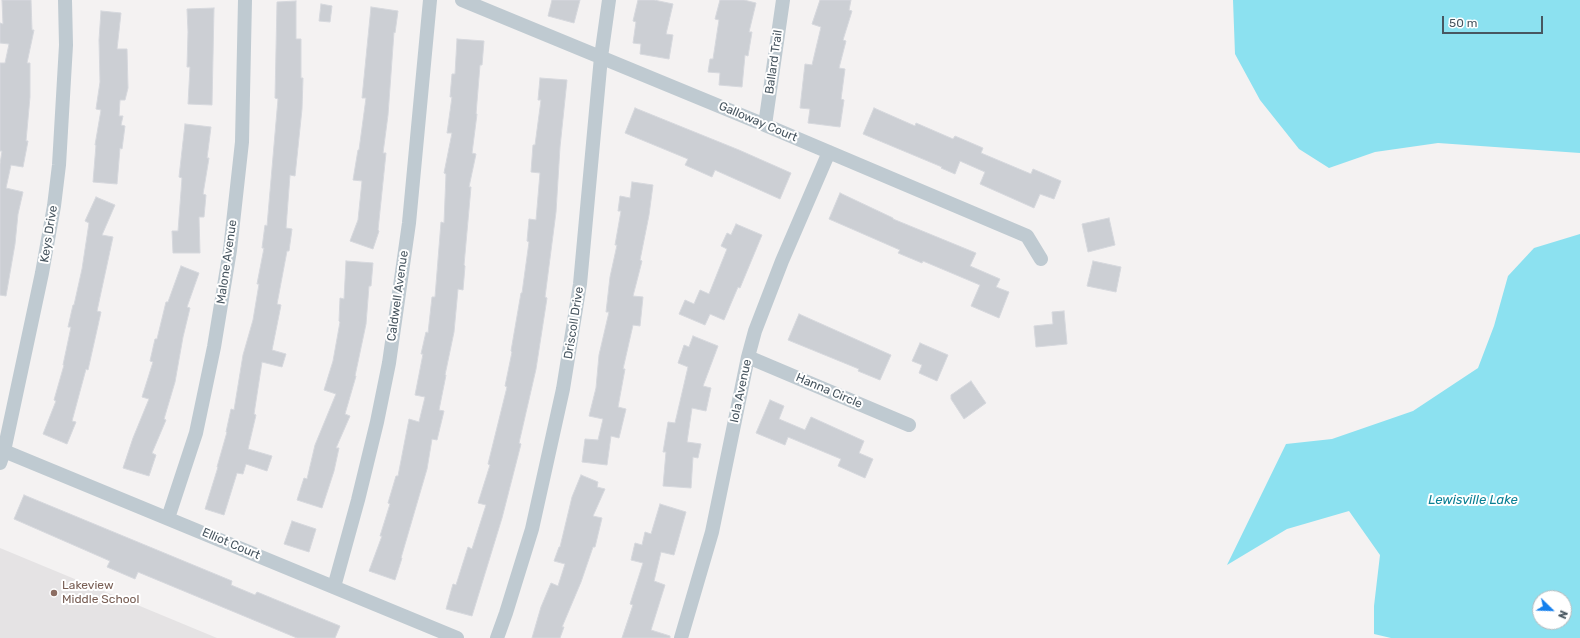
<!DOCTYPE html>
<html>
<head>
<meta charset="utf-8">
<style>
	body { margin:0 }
	#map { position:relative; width:1580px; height:638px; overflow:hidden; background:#f4f2f2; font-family:Rubik,sans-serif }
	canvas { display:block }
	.north { position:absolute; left:1532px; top:590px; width:40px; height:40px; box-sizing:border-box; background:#fff; border:1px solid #b6bbbf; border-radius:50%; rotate:113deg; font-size:11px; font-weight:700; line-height:16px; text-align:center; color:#485660 }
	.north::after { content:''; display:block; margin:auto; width:14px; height:18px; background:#137fed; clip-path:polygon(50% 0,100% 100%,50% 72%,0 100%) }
	.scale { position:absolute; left:1442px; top:16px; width:101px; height:18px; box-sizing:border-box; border:2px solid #485660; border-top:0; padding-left:5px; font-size:12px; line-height:14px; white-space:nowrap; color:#485660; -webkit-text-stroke:3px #fff; paint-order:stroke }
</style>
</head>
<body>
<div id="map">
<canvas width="1580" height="638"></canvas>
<div class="north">N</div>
<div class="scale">50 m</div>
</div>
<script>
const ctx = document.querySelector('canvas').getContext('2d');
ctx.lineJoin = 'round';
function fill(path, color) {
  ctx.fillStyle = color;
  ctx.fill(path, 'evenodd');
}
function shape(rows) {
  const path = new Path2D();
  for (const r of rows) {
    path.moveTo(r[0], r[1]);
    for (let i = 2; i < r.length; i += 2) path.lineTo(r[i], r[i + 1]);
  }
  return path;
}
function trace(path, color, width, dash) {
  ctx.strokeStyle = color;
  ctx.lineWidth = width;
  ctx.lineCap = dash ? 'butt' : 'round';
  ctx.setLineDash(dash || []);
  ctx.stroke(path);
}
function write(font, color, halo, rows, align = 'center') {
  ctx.font = font + ' Rubik,sans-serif';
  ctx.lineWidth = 4;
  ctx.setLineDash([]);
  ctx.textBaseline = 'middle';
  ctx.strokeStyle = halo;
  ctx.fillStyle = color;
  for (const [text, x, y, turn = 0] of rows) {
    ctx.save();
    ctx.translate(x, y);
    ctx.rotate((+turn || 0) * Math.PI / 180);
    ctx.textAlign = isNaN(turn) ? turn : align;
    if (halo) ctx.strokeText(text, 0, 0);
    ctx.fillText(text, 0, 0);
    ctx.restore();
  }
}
fill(shape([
	[0,548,217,638,0,638]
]), '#e5e3e4');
fill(shape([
	[1233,0,1580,0,1580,153,1438,143,1375,152,1329,168,1299,149,1260,100,1235,54],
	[1580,234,1580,638,1391,638,1374,634,1374,606,1380,555,1349,511,1287,529,1227,565,1286,444,1332,439,1413,411,1478,368,1494,326,1508,276,1534,248],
	[1540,598,1564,598,1564,622,1540,622]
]), '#8ce1f0');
const building = shape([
	[2,0,31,0,32,30,34,30,27,63,30,63,30,97,26,141,28,141,23,167,11,165,6,188,23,192,18,214,15,244,6,296,0,295,0,164,2,151,0,151,0,63,5,63,9,44,0,43,0,23,3,24,2,0],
	[552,0,580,0,574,23,548,16,552,0],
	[638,0,654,0,673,4,666,34,673,35,669,59,640,54,641,44,633,43,636,22,633,21,638,0],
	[720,0,744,0,756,3,749,32,752,32,748,56,745,55,742,87,719,85,720,73,708,72,710,59,713,59,719,20,715,19,720,0],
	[820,0,851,0,849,10,852,11,843,40,846,41,839,68,845,69,841,99,844,100,840,127,808,123,810,109,800,108,805,64,812,65,821,27,812,24,820,0],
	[296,1,296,39,301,39,301,78,303,78,302,109,295,176,290,175,286,228,292,229,289,251,287,251,277,304,281,305,272,350,286,354,282,367,262,362,254,414,256,415,248,449,272,456,267,471,246,464,243,474,237,473,224,515,205,509,218,467,217,467,227,432,226,432,231,409,234,410,243,355,253,320,259,284,257,284,264,248,262,248,265,225,267,226,278,99,275,98,277,2,296,1],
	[321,4,332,6,330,22,319,21,321,4],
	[371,7,398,11,395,33,394,32,388,115,383,153,386,153,378,230,379,231,373,249,350,241,358,220,362,181,353,180,358,150,359,150,366,98,362,98,371,7],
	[214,8,212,105,188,104,190,67,187,67,188,32,187,9,214,8],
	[101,11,121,13,117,49,127,49,128,88,125,100,120,100,119,116,123,116,121,125,125,126,122,149,120,148,117,184,93,182,96,145,95,145,101,110,96,109,100,82,99,40,101,11],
	[457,39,484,41,482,65,480,65,476,114,477,114,472,153,476,154,469,187,471,187,464,265,465,266,463,290,458,289,454,332,445,375,446,375,439,410,444,411,437,440,432,439,427,469,401,558,402,558,395,580,369,571,382,536,380,536,390,504,388,503,396,476,398,476,409,419,419,422,425,397,415,395,423,354,421,354,426,332,428,333,432,297,435,297,441,222,444,223,446,174,444,173,452,133,447,133,452,97,450,97,452,74,455,74,457,39],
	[540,78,567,80,560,147,556,212,545,297,547,298,536,369,519,443,521,444,502,518,472,616,446,609,453,584,456,585,468,547,472,549,486,505,478,503,490,465,488,464,507,387,505,386,512,352,511,351,521,293,522,293,529,242,527,241,529,219,536,220,540,173,531,172,533,145,535,145,541,100,538,100,540,78],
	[635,108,739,150,791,173,780,199,715,170,712,177,685,165,688,159,625,133,635,108],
	[874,108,915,126,916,123,953,139,955,136,983,148,981,153,1031,174,1033,169,1061,181,1054,199,1040,194,1034,208,980,184,985,172,960,161,955,174,941,168,942,167,863,134,874,108],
	[185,124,211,127,207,158,209,158,203,194,206,195,204,217,199,217,200,253,173,253,172,231,178,231,182,178,179,177,185,124],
	[632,182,653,185,649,215,640,260,642,261,633,296,643,297,640,326,633,325,623,369,625,369,618,407,626,409,619,438,611,436,607,465,582,462,585,439,598,440,603,419,589,416,596,388,599,355,609,312,606,312,610,277,617,245,615,245,621,211,618,211,620,196,630,198,632,182],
	[840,193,893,218,893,219,976,253,970,266,1000,279,996,287,1009,292,999,318,971,306,980,285,923,261,922,263,898,253,900,250,829,219,840,193],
	[96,197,115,205,102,235,113,237,97,311,101,312,88,370,86,369,72,421,76,422,67,444,43,434,56,401,54,400,64,365,63,365,71,327,68,327,73,305,74,305,82,269,89,223,85,221,96,197],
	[1109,218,1115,245,1088,252,1082,224,1109,218],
	[736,224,762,235,740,288,738,287,724,320,710,314,705,325,679,314,685,300,694,304,700,290,709,294,727,249,721,246,727,233,731,235,736,224],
	[346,261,373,263,371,286,369,286,366,324,355,376,356,376,345,414,350,416,336,448,339,448,334,471,322,508,297,500,304,478,307,479,315,445,336,394,324,390,333,361,340,322,339,321,340,298,344,299,346,261],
	[1093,261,1121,267,1116,292,1087,286,1093,261],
	[181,266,199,273,187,307,190,308,183,337,175,382,164,419,166,420,152,453,156,455,149,476,123,468,133,438,149,399,142,397,153,362,150,361,155,339,157,339,166,302,168,302,181,266],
	[1064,311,1067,344,1036,347,1034,326,1053,324,1052,312,1064,311],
	[799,314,891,355,880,380,858,371,859,369,788,340,799,314],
	[693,336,718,346,703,386,711,388,706,411,692,408,687,442,701,444,698,458,693,457,691,488,663,486,666,452,663,452,668,422,675,423,688,367,678,363,684,345,689,347,693,336],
	[920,343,948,355,937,381,919,373,922,365,912,361,920,343],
	[971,381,986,403,964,419,951,399,951,395,971,381],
	[770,400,784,406,779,419,805,430,811,417,864,441,859,453,873,459,865,478,838,466,841,459,788,437,785,445,756,433,770,400],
	[581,475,598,482,597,487,605,489,593,516,602,518,595,547,593,547,581,582,562,627,564,627,560,638,532,638,541,607,551,583,558,586,565,564,554,561,559,547,560,547,572,497,581,475],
	[24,495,232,581,231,585,255,595,257,592,340,626,335,638,297,638,138,572,135,579,107,567,110,561,14,519,24,495],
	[660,504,686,512,674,555,661,552,654,581,665,585,651,630,670,636,670,638,622,638,633,605,630,604,643,563,631,560,635,543,642,545,645,532,651,534,660,504],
	[292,521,316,529,309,552,284,544,292,521]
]);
fill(building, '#cccfd4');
trace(building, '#d6d8dd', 1);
trace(shape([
	[462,0,765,125,1027,236,1041,259],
	[765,125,783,0],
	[748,357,909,425],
	[4,451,457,638],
	[0,463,4,451,42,273,54,206,59,165,66,45,65,0],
	[168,518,196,433,214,347,230,250,242,142,245,0],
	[334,587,358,500,377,422,389,363,409,223,430,0],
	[497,638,506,613,532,529,563,389,580,284,601,57,609,0],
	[681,638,712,532,748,357,755,331,782,261,829,152]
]), '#bfcad1', 14);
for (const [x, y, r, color] of [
	[54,593,4,"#8d6e63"]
]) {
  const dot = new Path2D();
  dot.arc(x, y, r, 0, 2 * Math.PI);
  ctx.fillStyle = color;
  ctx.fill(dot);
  trace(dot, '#fff', 1.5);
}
write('12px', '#485660', '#fff', [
	["Ballard Trail",774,62,-82],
	["Galloway Court",758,122,23],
	["Keys Drive",49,234,-81],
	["Malone Avenue",227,262,-82],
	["Caldwell Avenue",398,296,-82],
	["Driscoll Drive",574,323,-81],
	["Iola Avenue",741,391,-78],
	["Hanna Circle",829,391,23],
	["Elliot Court",231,544,23]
]);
write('12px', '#785e54', '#fff', [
	["Lakeview",62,586],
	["Middle School",62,600]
], 'left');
write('italic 13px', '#097f94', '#fff', [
	["Lewisville Lake",1473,500]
]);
</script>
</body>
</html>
